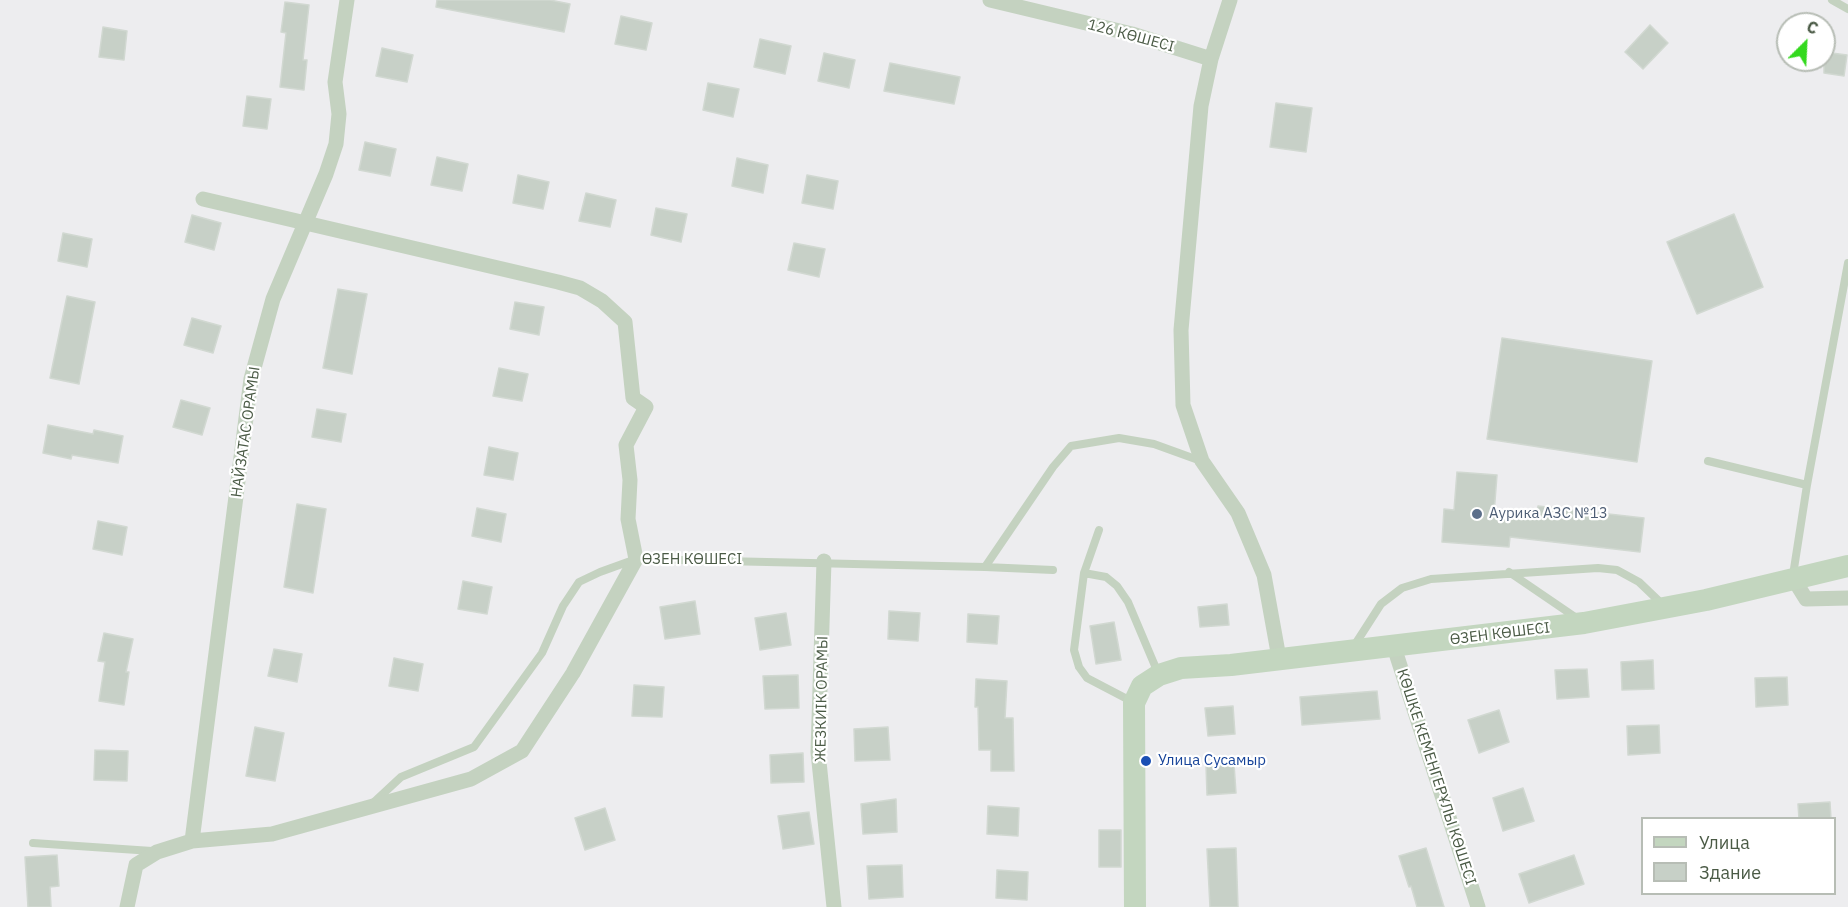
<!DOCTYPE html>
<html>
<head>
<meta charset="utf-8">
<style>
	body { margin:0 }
	#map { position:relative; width:1848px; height:907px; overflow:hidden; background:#ededef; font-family:"IBM Plex Sans",sans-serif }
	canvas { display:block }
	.legend { position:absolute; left:1641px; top:817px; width:195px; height:78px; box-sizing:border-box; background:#fff; border:2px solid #b7bdb5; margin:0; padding:8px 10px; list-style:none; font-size:18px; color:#4a5a45 }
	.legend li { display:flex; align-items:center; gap:12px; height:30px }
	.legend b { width:30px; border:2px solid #b7bdb5 }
	.north { position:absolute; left:1776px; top:12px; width:60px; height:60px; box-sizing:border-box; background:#fff; border:2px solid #b7bdb5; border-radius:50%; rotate:24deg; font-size:16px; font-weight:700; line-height:24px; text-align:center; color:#4a5a45 }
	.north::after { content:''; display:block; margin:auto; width:21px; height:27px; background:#33d91d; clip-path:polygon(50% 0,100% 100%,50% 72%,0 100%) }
</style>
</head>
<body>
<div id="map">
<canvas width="1848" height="907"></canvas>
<ul class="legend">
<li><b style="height:8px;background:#c3d6bf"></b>Улица</li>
<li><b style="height:16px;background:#c7d0c7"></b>Здание</li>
</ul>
<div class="north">С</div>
</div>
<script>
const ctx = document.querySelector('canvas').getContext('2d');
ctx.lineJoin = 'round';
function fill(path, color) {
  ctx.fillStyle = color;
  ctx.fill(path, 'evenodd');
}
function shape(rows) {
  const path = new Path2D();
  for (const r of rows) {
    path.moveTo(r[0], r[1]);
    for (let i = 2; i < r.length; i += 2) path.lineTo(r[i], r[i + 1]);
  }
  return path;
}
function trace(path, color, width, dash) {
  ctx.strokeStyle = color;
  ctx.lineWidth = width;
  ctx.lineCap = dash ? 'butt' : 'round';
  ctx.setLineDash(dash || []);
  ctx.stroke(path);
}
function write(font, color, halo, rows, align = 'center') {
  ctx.font = font + ' "IBM Plex Sans",sans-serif';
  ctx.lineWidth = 4.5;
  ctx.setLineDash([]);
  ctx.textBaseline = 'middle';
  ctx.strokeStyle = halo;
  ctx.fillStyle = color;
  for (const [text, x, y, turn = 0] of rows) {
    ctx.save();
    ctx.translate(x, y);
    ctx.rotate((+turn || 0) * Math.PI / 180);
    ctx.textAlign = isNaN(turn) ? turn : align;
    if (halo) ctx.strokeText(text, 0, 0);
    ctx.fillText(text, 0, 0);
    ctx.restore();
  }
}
const building = shape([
	[437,0,550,0,570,4,564,32,436,7,437,0],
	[285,2,309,5,303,60,307,60,304,90,280,87,286,33,281,32,285,2],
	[621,16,652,23,646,50,615,44,621,16],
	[1650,25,1668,43,1643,69,1625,52,1650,25],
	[103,27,127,31,124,60,99,57,103,27],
	[760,39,791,46,785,74,754,67,760,39],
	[382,48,413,55,407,82,376,76,382,48],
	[1824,52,1847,55,1844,76,1824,73,1824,52],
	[824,53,855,60,849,88,818,81,824,53],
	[890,63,960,77,954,104,884,91,890,63],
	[708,83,739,89,733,117,703,110,708,83],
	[247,96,271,99,267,129,243,126,247,96],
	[1276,103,1312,108,1306,152,1270,147,1276,103],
	[365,142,396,149,390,176,359,170,365,142],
	[437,157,468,164,462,191,431,185,437,157],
	[737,158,768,165,763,193,732,186,737,158],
	[518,175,549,182,543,209,513,203,518,175],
	[807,175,838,181,833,209,802,203,807,175],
	[586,193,616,200,610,227,579,221,586,193],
	[656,208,687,214,681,242,651,235,656,208],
	[1734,214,1763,287,1697,314,1667,242,1734,214],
	[192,215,221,223,214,250,185,242,192,215],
	[63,233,92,239,87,267,58,261,63,233],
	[794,243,825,249,819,277,788,270,794,243],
	[338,289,367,294,352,374,323,368,338,289],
	[67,296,95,302,79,384,50,378,67,296],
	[515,302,544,307,539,335,510,329,515,302],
	[192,318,221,326,213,353,184,345,192,318],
	[1502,338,1652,361,1637,462,1487,439,1502,338],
	[499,368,528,374,522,401,493,396,499,368],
	[181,400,210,408,202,435,173,427,181,400],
	[317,409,346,414,341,442,312,437,317,409],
	[48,425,93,434,94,430,123,436,118,463,72,455,71,459,43,453,48,425],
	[489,447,518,453,513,480,484,475,489,447],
	[1457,472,1497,475,1494,514,1537,518,1538,506,1644,518,1640,552,1510,537,1509,547,1442,542,1444,509,1454,510,1457,472],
	[297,504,326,509,313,593,284,587,297,504],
	[477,508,506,514,501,542,472,536,477,508],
	[98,521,127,527,122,555,93,549,98,521],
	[463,581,492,587,487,614,458,609,463,581],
	[695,601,700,634,665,639,660,607,695,601],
	[1227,604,1229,625,1200,627,1198,607,1227,604],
	[889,611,920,613,918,641,888,639,889,611],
	[786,613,791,645,760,650,755,618,786,613],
	[968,614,999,616,997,644,967,642,968,614],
	[1114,622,1121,660,1096,664,1090,626,1114,622],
	[104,633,133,639,126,672,129,672,124,705,99,701,105,662,98,661,104,633],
	[274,649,302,654,297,682,268,676,274,649],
	[394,658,423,664,418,691,389,686,394,658],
	[1653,660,1654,689,1622,690,1621,662,1653,660],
	[1587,669,1589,697,1557,699,1555,670,1587,669],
	[798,675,799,708,765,709,763,676,798,675],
	[1787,677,1788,705,1756,707,1755,678,1787,677],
	[976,679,1007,681,1005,718,1013,718,1014,771,991,771,991,750,979,750,978,707,975,707,976,679],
	[634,685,664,687,662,717,632,716,634,685],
	[1377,691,1380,719,1302,725,1300,697,1377,691],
	[1233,706,1235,734,1208,736,1205,708,1233,706],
	[1499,710,1509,742,1479,753,1468,720,1499,710],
	[1659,725,1660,753,1628,755,1627,726,1659,725],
	[255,727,284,733,275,781,246,776,255,727],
	[888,727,890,760,855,761,854,729,888,727],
	[95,750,128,751,127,781,94,780,95,750],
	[803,753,804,782,771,783,770,755,803,753],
	[1234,764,1236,793,1207,795,1206,765,1234,764],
	[1523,788,1534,821,1503,831,1493,798,1523,788],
	[896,799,897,832,863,834,861,804,896,799],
	[1830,802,1831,819,1799,819,1798,804,1830,802],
	[988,806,1019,808,1018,836,987,834,988,806],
	[605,808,615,840,585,850,575,818,605,808],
	[809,812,814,844,783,849,778,816,809,812],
	[1099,830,1121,830,1121,867,1099,867,1099,830],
	[1236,848,1238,907,1210,907,1207,849,1236,848],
	[1426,848,1444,907,1417,907,1411,886,1409,887,1399,856,1426,848],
	[57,855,59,886,50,887,51,907,28,907,25,857,57,855],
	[1574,855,1584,884,1529,903,1519,874,1574,855],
	[902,865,903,897,869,899,867,866,902,865],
	[997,870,1028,872,1027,900,996,898,997,870]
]);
fill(building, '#c7d0c7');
trace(building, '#d1d8d1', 1.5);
trace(shape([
	[1832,0,1848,9],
	[1708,461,1807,485],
	[1099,530,1084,573,1074,650,1079,667,1087,678,1131,701],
	[985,567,1053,570],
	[1509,572,1578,619],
	[1084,573,1106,577,1117,586,1128,602,1158,673],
	[1793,575,1807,485,1848,263],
	[1354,646,1381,604,1402,588,1431,579,1598,568,1617,570,1639,582,1662,604],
	[372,804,401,777,474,747,542,653,563,606,579,582,600,572,636,559,985,567,1053,467,1071,446,1119,438,1154,444,1201,461],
	[33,843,152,851]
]), '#c4d2c0', 8);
trace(shape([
	[990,0,1132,34,1211,59,1230,0],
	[1211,59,1201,106,1181,330,1183,405,1202,461,1238,513,1264,575,1279,658],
	[824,561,818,752,834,907],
	[1793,578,1806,599,1848,598],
	[1394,647,1478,907],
	[192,841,251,379,273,299,326,174,336,144,339,114,335,82,347,0],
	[127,907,136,865,157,852,192,841,272,834,471,779,522,751,573,673,636,559,628,519,630,480,626,445,646,407,633,398,625,322,602,301,580,288,558,282,203,199]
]), '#c4d2c0', 15);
trace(shape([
	[1135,907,1134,703,1142,686,1159,675,1181,668,1231,665,1584,623,1706,600,1848,566]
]), '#c3d6bf', 22);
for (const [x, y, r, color] of [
	[1477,514,6,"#5c6f8a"],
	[1146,761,6,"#1a4fb4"]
]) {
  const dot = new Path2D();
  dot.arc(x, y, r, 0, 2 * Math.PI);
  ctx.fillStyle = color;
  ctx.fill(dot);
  trace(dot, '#fff', 2);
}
write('15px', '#4a5a45', '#fff', [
	["126 КӨШЕСІ",1131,36,15],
	["НАЙЗАТАС ОРАМЫ",246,432,-82],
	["ӨЗЕН КӨШЕСІ",692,560],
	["ӨЗЕН КӨШЕСІ",1500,634,-7],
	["ЖЕЗКИІК ОРАМЫ",822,699,-89],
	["КӨШКЕ КЕМЕНГЕРҰЛЫ КӨШЕСІ",1436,777,72]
]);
write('15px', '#4e5e75', '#fff', [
	["Аурика АЗС №13",1489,514]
], 'left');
write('15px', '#164399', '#fff', [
	["Улица Сусамыр",1158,761]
], 'left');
</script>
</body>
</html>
